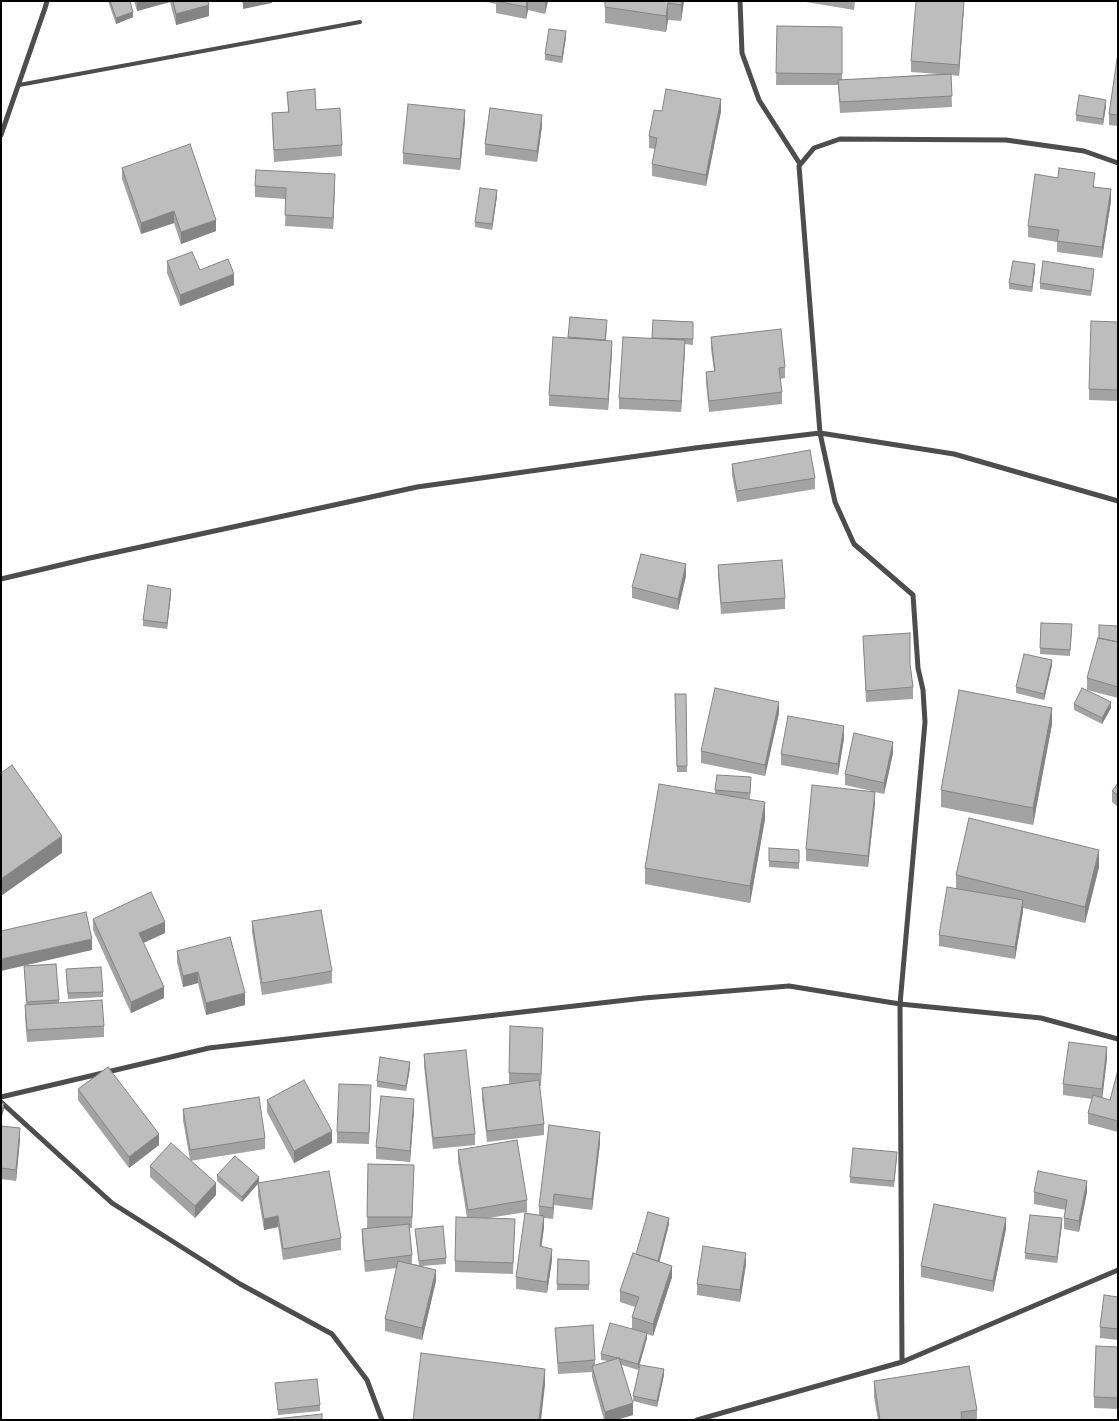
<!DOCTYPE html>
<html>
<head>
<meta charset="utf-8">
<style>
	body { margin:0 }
	#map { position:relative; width:1119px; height:1421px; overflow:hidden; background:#fff; font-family:Signika,sans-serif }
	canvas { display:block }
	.frame { position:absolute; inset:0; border:2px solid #000; pointer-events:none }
</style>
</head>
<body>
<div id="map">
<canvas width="1119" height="1421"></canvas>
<div class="frame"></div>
</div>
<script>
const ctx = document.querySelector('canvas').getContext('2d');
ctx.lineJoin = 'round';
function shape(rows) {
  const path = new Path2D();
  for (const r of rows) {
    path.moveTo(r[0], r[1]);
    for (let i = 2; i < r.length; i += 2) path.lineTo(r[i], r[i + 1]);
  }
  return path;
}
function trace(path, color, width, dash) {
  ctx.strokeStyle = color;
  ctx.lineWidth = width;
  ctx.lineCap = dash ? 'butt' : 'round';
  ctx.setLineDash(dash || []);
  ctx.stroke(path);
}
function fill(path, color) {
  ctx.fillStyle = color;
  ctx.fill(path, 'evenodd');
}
trace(shape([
	[19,85,360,22]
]), '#4d4d4d', 4);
trace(shape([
	[740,1,742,53,759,100,800,164],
	[1,135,45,8,47,1],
	[1,579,90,558,417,487,695,448,820,433,954,454,1118,501],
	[1,1097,209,1048,644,998,789,986,900,1004,1041,1018,1118,1039],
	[1,1102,112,1203,240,1284,332,1334,367,1380,382,1420],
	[902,1362,900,1004,925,722,923,690,918,668,913,595,854,544,835,502,820,433,799,166,814,148,840,139,1006,140,1084,151,1118,163],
	[697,1420,902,1362,1118,1270]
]), '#4d4d4d', 5);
fill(shape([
	[108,1,130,1,133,17,116,24],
	[134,1,208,1,209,16,176,25,170,2,137,11],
	[482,1,548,1,545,14,528,10,526,19,496,13,496,4],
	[684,1,681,21,668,20,666,32,605,23,605,7],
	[800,1,855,1,854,10],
	[964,1,959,76,951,75,952,107,840,113,838,85,776,85,777,26,842,27,842,80,938,74,911,72,911,61],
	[566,37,562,63,545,60,545,54],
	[1118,41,1118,56,1117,56],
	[1118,59,1118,126,1109,125,1109,114],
	[287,92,316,110,342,145,342,156,274,162,272,125,272,113,288,112],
	[1106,106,1103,125,1076,121,1076,115],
	[662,111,721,111,706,186,652,176,652,164,655,149,649,148,649,136],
	[465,121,460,170,403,164,403,153],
	[542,126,537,162,485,155,485,144],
	[122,168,216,231,181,244,174,223,141,234,122,179],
	[335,185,333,229,285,226,286,199,255,197,255,186],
	[1095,185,1094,187,1111,201,1102,258,1057,252,1057,242,1028,237,1028,226],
	[497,196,492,230,475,227,475,222],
	[167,261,200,270,234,285,180,306,167,273],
	[1035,270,1032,292,1009,289,1009,283],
	[1094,274,1091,296,1040,289,1040,283],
	[570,317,607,326,606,341,612,352,608,410,549,406,549,395,568,338],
	[653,320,693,322,693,345,685,344,681,412,619,409,619,398,652,339],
	[1118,322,1118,401,1089,400,1089,389],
	[711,337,785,367,785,378,780,379,782,392,782,404,709,412,706,383,706,372,714,371,711,349],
	[732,464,815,478,815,489,737,502,732,475],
	[718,565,785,598,785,609,721,614,718,576],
	[686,576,678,610,632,598,632,587],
	[171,594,167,629,143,626,143,620],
	[1041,623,1072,630,1070,656,1040,654],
	[1118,626,1118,698,1087,690,1087,678],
	[863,636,910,664,913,687,913,699,866,702],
	[1052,665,1044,700,1016,693,1016,687],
	[675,694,686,694,687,772,677,772],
	[1074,704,1111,708,1102,724,1074,710],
	[779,713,765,776,701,763,701,751],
	[1052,724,1033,825,941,807,941,790],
	[844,738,838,775,781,765,781,754],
	[893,753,884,794,875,792,875,803,868,867,806,861,806,849,872,791,845,785,845,774],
	[751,783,750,799,741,798,765,819,750,903,645,884,645,868,715,794,715,790],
	[1118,783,1118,807,1112,802,1112,791],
	[769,848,799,850,799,869,769,867],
	[1099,867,1085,923,1023,908,1015,959,939,946,939,935,956,889,956,875],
	[93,919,165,933,143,943,164,998,131,1013,93,930],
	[252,921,332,971,332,983,262,995,252,932],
	[177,951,245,1005,206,1015,198,983,183,987,177,962],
	[56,964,59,1003,104,1026,104,1037,27,1042,25,1017,25,1005,26,1005,24,966],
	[66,974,103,992,103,997,68,999],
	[543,1039,541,1086,539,1086,544,1124,544,1135,487,1142,482,1099,482,1088,509,1084,509,1073],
	[424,1054,475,1134,475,1145,433,1149,424,1066],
	[1107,1058,1102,1098,1110,1100,1118,1070,1118,1132,1088,1124,1088,1113,1092,1099,1063,1095,1063,1084],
	[410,1068,406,1091,377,1087,377,1081],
	[78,1089,159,1145,129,1168,78,1100],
	[371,1096,369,1144,337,1143,337,1132],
	[267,1100,332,1143,294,1163,267,1112],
	[183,1109,265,1138,265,1149,190,1161,216,1195,195,1218,150,1177,150,1166,190,1160,183,1120],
	[414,1110,410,1162,376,1159,376,1147],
	[1,1126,20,1139,16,1181,1,1179],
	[600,1143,592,1210,554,1205,553,1219,544,1218,544,1227,541,1247,552,1260,547,1293,516,1289,516,1277,539,1215,539,1206],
	[458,1150,527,1200,527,1212,488,1218,515,1219,513,1274,455,1272,455,1261,467,1218,458,1161],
	[897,1158,894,1187,850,1183,850,1177],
	[368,1164,414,1165,412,1228,409,1228,412,1255,412,1264,419,1265,415,1229,446,1258,446,1264,423,1266,436,1281,422,1340,385,1331,385,1319,397,1268,365,1272,362,1241,362,1229,374,1228,367,1228],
	[217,1175,259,1182,259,1183,341,1238,341,1250,283,1260,278,1227,264,1230,258,1195,258,1184,242,1202,217,1181],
	[1034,1192,1087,1192,1079,1232,1064,1229,1064,1218,1066,1210,1034,1204],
	[669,1224,659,1262,672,1277,653,1336,647,1334,647,1338,638,1370,622,1365,633,1415,616,1420,604,1420,592,1377,592,1372,558,1374,555,1328,595,1360,595,1365,608,1361,601,1360,601,1354,632,1328,632,1317,635,1307,620,1302,620,1291,636,1254],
	[1062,1224,1057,1263,1025,1259,1025,1253],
	[1006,1229,993,1292,921,1277,921,1266],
	[558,1259,589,1261,589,1290,557,1290],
	[746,1264,740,1302,697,1295,697,1284],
	[1118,1297,1118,1340,1100,1338,1100,1327],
	[1118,1347,1118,1409,1094,1408,1094,1397],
	[664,1375,657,1407,633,1401,633,1396],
	[874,1381,977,1410,977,1420,878,1420,874,1397],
	[275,1383,320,1405,320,1411,278,1415]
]), '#a3a3a3');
fill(shape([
	[137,1,170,1,170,2,137,11],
	[252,1,272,1,272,3,243,9,243,3],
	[528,1,528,10,526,19,526,7],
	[546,1,548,1,545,14,545,3],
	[682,1,684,1,681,21,681,5],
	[964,1,964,7,959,76,959,65],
	[668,3,668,20,666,32,666,16],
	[209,5,209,16,176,25,176,14],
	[133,12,133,17,116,24,116,18],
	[566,31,566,37,562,63,562,57],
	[721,99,721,111,706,186,706,175],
	[1106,100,1106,106,1103,125,1103,119],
	[465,110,465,121,460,170,460,159],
	[542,115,542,126,537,162,537,151],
	[335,174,335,185,333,229,333,218],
	[1111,189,1111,201,1102,258,1102,247],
	[497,190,497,196,492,230,492,224],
	[174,211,174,223,141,234,141,223],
	[216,220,216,231,181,244,181,232],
	[1035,264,1035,270,1032,292,1032,287],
	[234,274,234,285,180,306,180,295],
	[685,340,685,351,681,412,681,401],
	[612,341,612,352,608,410,608,399],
	[686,564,686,576,678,610,678,599],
	[171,589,171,594,167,629,167,623],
	[1052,660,1052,665,1044,700,1044,694],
	[779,702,779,713,765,776,765,765],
	[1111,702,1111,708,1102,724,1102,718],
	[1052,708,1052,724,1033,825,1033,808],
	[844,726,844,738,838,775,838,764],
	[893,742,893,753,884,794,884,783],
	[875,792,875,803,868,867,868,856],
	[765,802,765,819,750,903,750,886],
	[62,836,62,853,1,896,1,879],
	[1099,850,1099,867,1085,923,1085,907],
	[1023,900,1023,912,1015,959,1015,947],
	[165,922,165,933,139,945,139,933],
	[92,939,92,950,1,971,1,959],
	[198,972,198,983,183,987,183,976],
	[164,987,164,998,131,1013,131,1002],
	[245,993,245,1005,206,1015,206,1003],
	[1107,1047,1107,1058,1102,1101,1102,1089],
	[410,1062,410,1068,406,1091,406,1086],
	[414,1099,414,1110,410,1162,410,1151],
	[4,1103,4,1109,1,1120,1,1114],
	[20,1128,20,1139,16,1181,16,1170],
	[332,1131,332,1143,294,1163,294,1151],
	[600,1132,600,1143,592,1210,592,1199],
	[159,1134,159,1145,129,1168,129,1157],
	[259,1177,259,1182,242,1202,242,1197],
	[1087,1181,1087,1192,1079,1232,1079,1221],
	[216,1183,216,1195,195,1218,195,1206],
	[554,1194,554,1205,553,1219,553,1208],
	[278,1216,278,1227,264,1230,264,1219],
	[544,1216,544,1227,540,1258,540,1246],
	[669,1218,669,1224,658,1268,658,1262],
	[1006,1218,1006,1229,993,1292,993,1281],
	[1062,1218,1062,1224,1057,1263,1057,1257],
	[552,1249,552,1260,547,1293,547,1282],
	[746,1253,746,1264,740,1302,740,1290],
	[672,1266,672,1277,653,1336,653,1324],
	[436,1270,436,1281,422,1340,422,1328],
	[647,1333,647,1338,638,1370,638,1364],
	[545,1369,545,1385,541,1420,539,1420],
	[664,1369,664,1375,657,1407,657,1401],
	[633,1403,633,1415,616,1420,605,1420,605,1412]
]), '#848484');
const building = shape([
	[110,1,130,1,133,12,116,18,110,1],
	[173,1,208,1,209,5,176,14,173,1],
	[242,1,252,1,243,3,242,1],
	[496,1,527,1,526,7,496,1],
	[605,1,682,1,681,5,668,3,666,16,605,7,605,1],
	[916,1,964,1,959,65,911,61,916,1],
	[777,26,842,27,842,74,776,73,777,26],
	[549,29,566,31,562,57,545,54,549,29],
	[1117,59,1118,59,1118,115,1109,114,1117,59],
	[951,74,952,96,840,102,838,80,951,74],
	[315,89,316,110,340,108,342,145,274,150,272,113,289,112,287,92,315,89],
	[666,89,721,99,706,175,652,164,657,138,649,136,654,110,662,111,666,89],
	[1079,95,1106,100,1103,119,1076,115,1079,95],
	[408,104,465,110,460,159,403,153,408,104],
	[490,108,542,115,537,151,485,144,490,108],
	[190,144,216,220,181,232,174,211,141,223,122,168,190,144],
	[1059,168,1095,173,1093,187,1111,189,1102,247,1057,241,1059,230,1028,226,1035,174,1058,178,1059,168],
	[256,170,335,174,333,218,285,215,286,188,255,186,256,170],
	[480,188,497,190,492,224,475,222,480,188],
	[192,252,200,270,228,259,234,274,180,295,167,261,192,252],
	[1013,261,1035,264,1032,287,1009,283,1013,261],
	[1043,261,1094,269,1091,291,1040,283,1043,261],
	[570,317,607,320,605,340,568,337,570,317],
	[653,320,693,322,693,339,652,338,653,320],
	[1091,321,1118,322,1118,390,1089,389,1091,321],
	[781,329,785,367,779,368,782,392,709,401,706,372,715,371,711,337,781,329],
	[553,337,612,341,608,399,549,395,553,337],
	[623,337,685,340,681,401,619,398,623,337],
	[810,450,815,478,737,491,732,464,810,450],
	[641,554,686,564,678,599,632,587,641,554],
	[782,560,785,598,721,603,718,565,782,560],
	[148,585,171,589,167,623,143,620,148,585],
	[1041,623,1072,624,1070,650,1040,648,1041,623],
	[1099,625,1118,626,1118,642,1099,638,1099,625],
	[910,633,910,664,913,687,866,691,863,636,910,633],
	[1098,638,1118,642,1118,687,1087,678,1098,638],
	[1024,654,1052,660,1044,694,1016,687,1024,654],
	[715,688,779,702,765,765,701,751,715,688],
	[1082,688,1111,702,1102,718,1074,704,1082,688],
	[959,690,1052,708,1033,808,941,790,959,690],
	[675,694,686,694,687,766,677,766,675,694],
	[788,716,844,726,838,764,781,754,788,716],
	[854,733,893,742,884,783,845,774,854,733],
	[12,765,62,836,1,879,1,773,12,765],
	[717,775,751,777,750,793,715,790,717,775],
	[1118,783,1118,795,1112,791,1118,783],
	[659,784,765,802,750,886,645,868,659,784],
	[812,785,875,792,868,856,806,849,812,785],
	[969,818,1099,850,1085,907,956,875,969,818],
	[769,848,799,850,799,863,769,861,769,848],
	[947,887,1023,900,1015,947,939,935,947,887],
	[151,892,165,922,139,933,164,987,131,1002,93,919,151,892],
	[321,910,332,971,262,983,252,921,321,910],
	[86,912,92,939,1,959,1,931,86,912],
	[230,937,245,993,206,1003,198,972,183,976,177,951,230,937],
	[56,964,59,1000,27,1002,24,966,56,964],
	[101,967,103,992,68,993,66,969,101,967],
	[102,1000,104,1026,27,1030,25,1005,102,1000],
	[510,1026,543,1028,541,1074,509,1073,510,1026],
	[1069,1042,1107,1047,1102,1089,1063,1084,1069,1042],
	[466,1050,475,1134,433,1138,424,1054,466,1050],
	[380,1057,410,1062,406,1086,377,1081,380,1057],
	[108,1067,159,1134,129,1157,78,1089,108,1067],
	[1118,1070,1118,1121,1088,1113,1093,1095,1110,1100,1118,1070],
	[304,1080,332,1131,294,1151,267,1100,304,1080],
	[539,1080,544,1124,487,1131,482,1088,539,1080],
	[339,1084,371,1085,369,1133,337,1132,339,1084],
	[381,1096,414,1099,410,1151,376,1147,381,1096],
	[259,1097,265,1138,190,1150,183,1109,259,1097],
	[1,1103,4,1103,1,1114,1,1103],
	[549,1125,600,1132,592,1199,554,1194,553,1208,539,1206,549,1125],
	[1,1126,20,1128,16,1170,1,1168,1,1126],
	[517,1140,527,1200,468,1210,458,1150,517,1140],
	[171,1143,216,1183,195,1206,150,1166,171,1143],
	[853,1148,897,1152,894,1181,850,1177,853,1148],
	[235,1156,259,1177,242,1197,217,1175,235,1156],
	[368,1164,414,1165,412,1217,367,1217,368,1164],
	[329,1171,341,1238,283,1249,278,1216,264,1219,258,1183,329,1171],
	[1038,1171,1087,1181,1079,1221,1064,1218,1067,1200,1034,1192,1038,1171],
	[934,1204,1006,1218,993,1281,921,1266,934,1204],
	[648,1212,669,1218,658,1261,636,1254,648,1212],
	[525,1213,544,1216,540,1246,552,1249,547,1282,516,1277,525,1213],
	[1030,1215,1062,1218,1057,1257,1025,1253,1030,1215],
	[456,1217,515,1219,513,1263,455,1261,456,1217],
	[409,1224,412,1255,365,1261,362,1229,409,1224],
	[443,1226,446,1258,419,1261,415,1229,443,1226],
	[703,1246,746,1253,740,1290,697,1284,703,1246],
	[633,1253,672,1266,653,1324,632,1317,639,1297,620,1291,633,1253],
	[558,1259,589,1261,589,1285,557,1284,558,1259],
	[398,1261,436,1270,422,1328,385,1319,398,1261],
	[1104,1295,1118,1297,1118,1329,1100,1327,1104,1295],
	[610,1323,647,1333,638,1364,620,1359,619,1358,618,1358,601,1354,610,1323],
	[593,1325,595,1360,558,1363,555,1328,593,1325],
	[1096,1346,1118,1347,1118,1398,1094,1397,1096,1346],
	[421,1353,545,1369,539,1420,413,1420,421,1353],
	[619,1358,633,1403,605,1412,592,1366,619,1358],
	[640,1365,664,1369,657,1401,633,1396,640,1365],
	[969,1366,977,1410,961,1412,962,1420,880,1420,874,1381,969,1366],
	[317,1379,320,1405,278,1410,275,1383,317,1379],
	[322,1414,322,1420,265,1420,322,1414]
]);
fill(building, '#bdbdbd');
trace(building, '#848484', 1);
</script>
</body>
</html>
